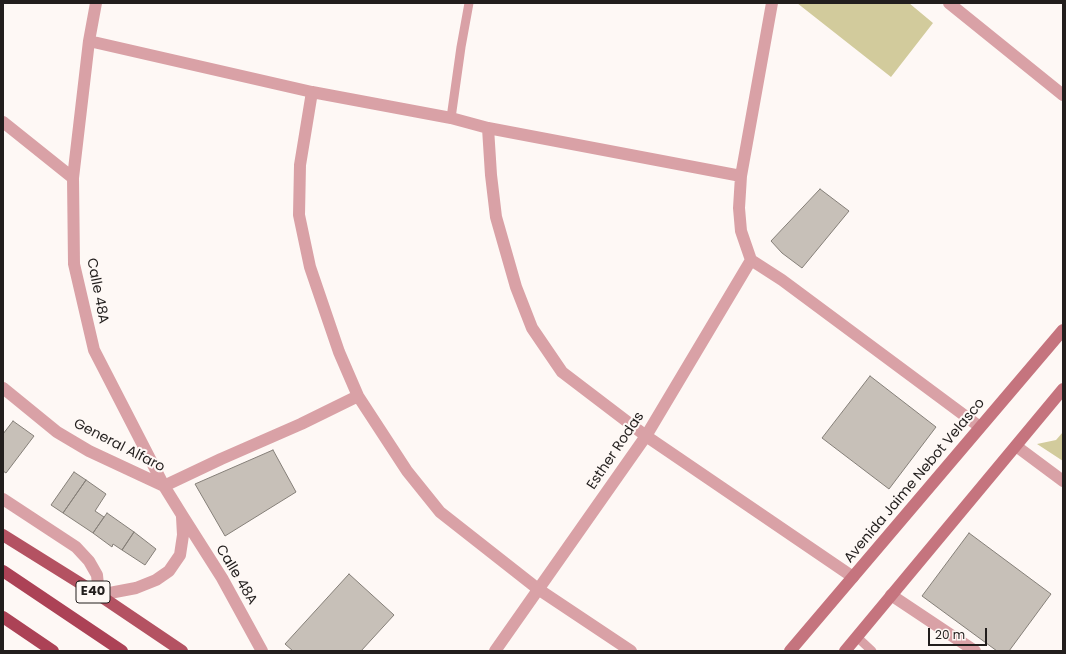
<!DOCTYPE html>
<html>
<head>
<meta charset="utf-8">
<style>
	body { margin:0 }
	#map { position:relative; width:1066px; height:654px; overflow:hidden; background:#fef8f5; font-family:Poppins,sans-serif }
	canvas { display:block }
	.frame { position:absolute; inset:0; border:4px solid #221e1d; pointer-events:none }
	.scale { position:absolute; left:928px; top:628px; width:59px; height:18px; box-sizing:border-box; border:2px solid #221e1d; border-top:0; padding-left:5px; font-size:12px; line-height:14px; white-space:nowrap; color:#221e1d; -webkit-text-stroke:3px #fef8f5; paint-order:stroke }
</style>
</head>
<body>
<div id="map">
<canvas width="1066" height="654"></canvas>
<div class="frame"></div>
<div class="scale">20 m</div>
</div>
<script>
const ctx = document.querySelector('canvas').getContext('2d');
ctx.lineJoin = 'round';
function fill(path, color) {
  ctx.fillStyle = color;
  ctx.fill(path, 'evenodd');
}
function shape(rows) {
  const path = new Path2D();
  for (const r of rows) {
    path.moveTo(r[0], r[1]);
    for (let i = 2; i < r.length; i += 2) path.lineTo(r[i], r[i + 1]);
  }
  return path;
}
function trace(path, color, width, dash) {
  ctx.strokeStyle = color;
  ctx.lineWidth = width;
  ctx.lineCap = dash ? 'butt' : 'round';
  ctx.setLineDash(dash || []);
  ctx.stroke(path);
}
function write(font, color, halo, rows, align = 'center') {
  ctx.font = font + ' Poppins,sans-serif';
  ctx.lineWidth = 4;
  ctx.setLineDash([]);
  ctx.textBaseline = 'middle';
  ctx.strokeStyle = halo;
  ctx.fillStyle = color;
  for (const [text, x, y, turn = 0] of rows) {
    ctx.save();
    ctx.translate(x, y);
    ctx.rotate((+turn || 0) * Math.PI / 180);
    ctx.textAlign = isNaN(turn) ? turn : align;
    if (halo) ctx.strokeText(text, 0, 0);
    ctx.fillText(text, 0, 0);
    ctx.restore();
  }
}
fill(shape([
	[797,3,909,3,933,23,891,77],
	[1063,432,1063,461,1037,444,1056,440]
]), '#d2cb9c');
const building = shape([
	[820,189,849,211,802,268,782,253,771,241,820,189],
	[870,376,936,427,889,489,822,438,870,376],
	[13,421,34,436,6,473,3,471,3,434,13,421],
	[273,450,296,492,225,536,195,484,273,450],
	[74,472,86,480,63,513,51,505,74,472],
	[86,480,106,494,95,511,104,517,93,533,63,513,86,480],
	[107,513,134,532,122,550,113,544,112,547,93,533,107,513],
	[134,532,156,549,145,565,122,550,134,532],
	[969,533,1051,594,1009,651,997,651,922,596,969,533],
	[349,574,394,615,361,651,293,651,285,644,349,574]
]);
fill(building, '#c7c0b8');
trace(building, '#857f78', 1);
trace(shape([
	[451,118,461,47,469,3],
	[857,637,872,651]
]), '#d9a1a6', 9);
trace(shape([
	[96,3,89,41,73,178,74,264,94,350,164,486,182,515,222,578,262,651],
	[772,3,741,176,739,208,741,231,751,260,782,280,980,427],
	[949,3,1063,95],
	[89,41,312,92,451,118,488,128,741,176],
	[312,92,300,165,299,215,310,267,339,352,358,396,407,471,440,512,538,589,631,651],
	[3,122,73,178],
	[488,128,491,175,496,217,516,287,532,328,562,372,646,436,853,577],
	[3,388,57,432,89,451,164,486,221,459,301,424,358,396],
	[1016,446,1063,481],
	[3,499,76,547,89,561,97,575,99,595,136,588,156,580,169,571,180,555,183,535,182,517],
	[891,595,975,651],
	[495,651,646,436,751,260]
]), '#d9a1a6', 12);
trace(shape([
	[790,651,1063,330],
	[845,651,1063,389]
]), '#c5747e', 12);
trace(shape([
	[3,535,99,595,182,651]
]), '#b45262', 12);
trace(shape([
	[3,571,122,651],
	[3,617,53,651]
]), '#ac4256', 12);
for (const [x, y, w] of [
	[93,592,34]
]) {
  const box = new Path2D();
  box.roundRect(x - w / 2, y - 11, w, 22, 3);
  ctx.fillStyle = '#fef8f5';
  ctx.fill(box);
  trace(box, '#221e1d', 1);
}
write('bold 13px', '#221e1d', null, [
	["E40",93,592]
]);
write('14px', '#221e1d', '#fef8f5', [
	["Calle 48A",97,291,79],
	["General Alfaro",119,446,27],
	["Esther Rodas",616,451,-56],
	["Avenida Jaime Nebot Velasco",915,481,-50],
	["Calle 48A",236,575,59]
]);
</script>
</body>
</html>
